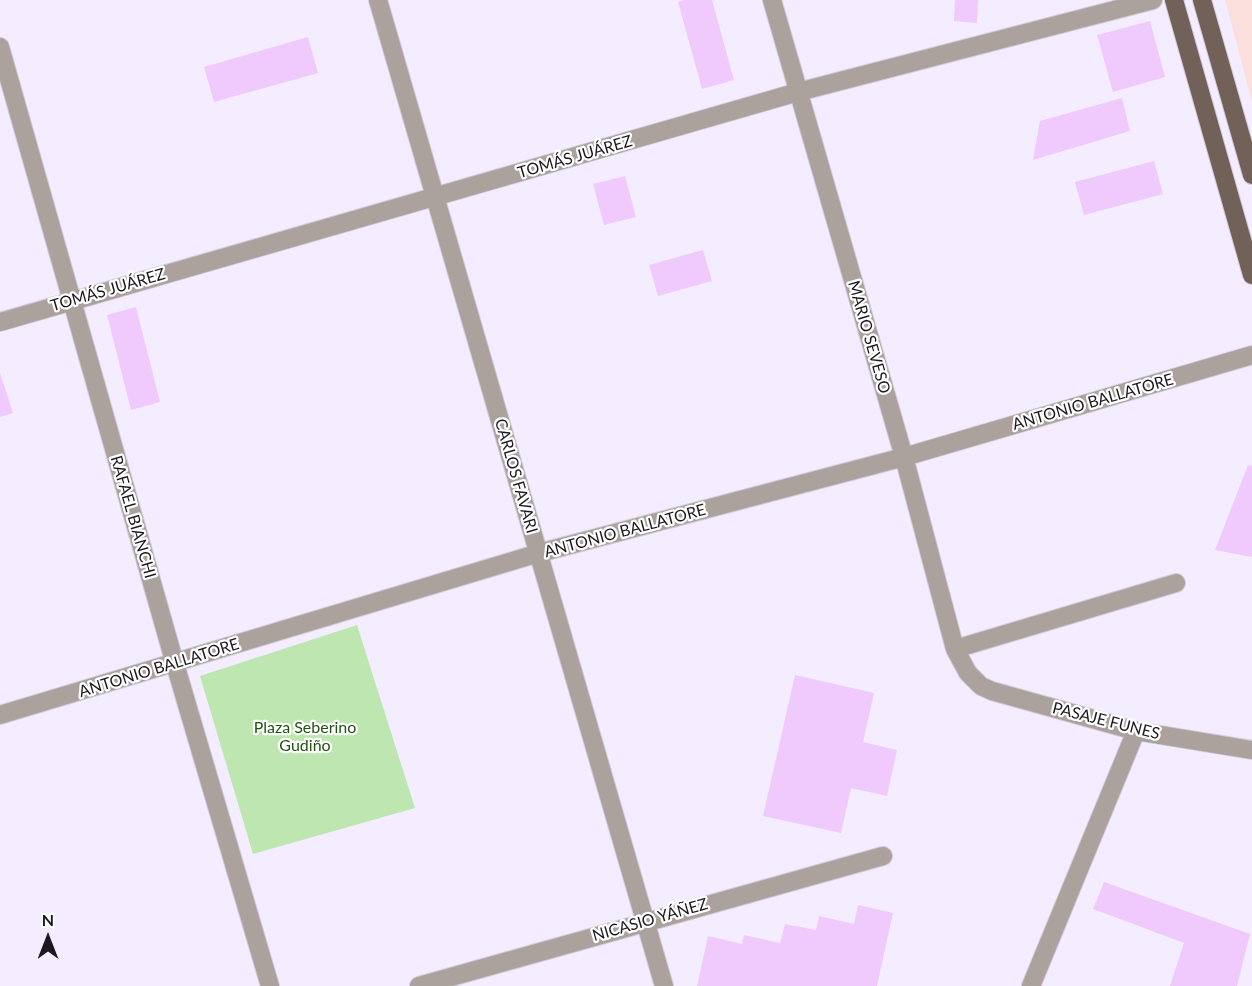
<!DOCTYPE html>
<html>
<head>
<meta charset="utf-8">
<style>
	body { margin:0 }
	#map { position:relative; width:1252px; height:986px; overflow:hidden; background:#f4edff; font-family:Lato,sans-serif }
	canvas { display:block }
	.north { position:absolute; left:18px; top:908px; width:60px; height:60px; -webkit-text-stroke:4px #fff; paint-order:stroke; rotate:0deg; font-size:16px; font-weight:700; line-height:24px; text-align:center; color:#1b181f }
	.north::after { content:''; display:block; margin:auto; width:21px; height:27px; background:#1b181f; clip-path:polygon(50% 0,100% 100%,50% 72%,0 100%) }
</style>
</head>
<body>
<div id="map">
<canvas width="1252" height="986"></canvas>
<div class="north">N</div>
</div>
<script>
const ctx = document.querySelector('canvas').getContext('2d');
ctx.lineJoin = 'round';
function fill(path, color) {
  ctx.fillStyle = color;
  ctx.fill(path, 'evenodd');
}
function shape(rows) {
  const path = new Path2D();
  for (const r of rows) {
    path.moveTo(r[0], r[1]);
    for (let i = 2; i < r.length; i += 2) path.lineTo(r[i], r[i + 1]);
  }
  return path;
}
function trace(path, color, width, dash) {
  ctx.strokeStyle = color;
  ctx.lineWidth = width;
  ctx.lineCap = dash ? 'butt' : 'round';
  ctx.setLineDash(dash || []);
  ctx.stroke(path);
}
function write(font, color, halo, rows, align = 'center') {
  ctx.font = font + ' Lato,sans-serif';
  ctx.lineWidth = 4.5;
  ctx.setLineDash([]);
  ctx.textBaseline = 'middle';
  ctx.strokeStyle = halo;
  ctx.fillStyle = color;
  for (const [text, x, y, turn = 0] of rows) {
    ctx.save();
    ctx.translate(x, y);
    ctx.rotate((+turn || 0) * Math.PI / 180);
    ctx.textAlign = isNaN(turn) ? turn : align;
    if (halo) ctx.strokeText(text, 0, 0);
    ctx.fillText(text, 0, 0);
    ctx.restore();
  }
}
fill(shape([
	[1225,0,1252,0,1252,102]
]), '#fadfdd');
fill(shape([
	[357,625,415,808,253,854,200,676]
]), '#bde6b1');
fill(shape([
	[685,0,712,0,734,80,702,89,678,2],
	[955,0,978,0,977,23,954,21],
	[1150,21,1165,77,1113,92,1097,35],
	[308,37,318,73,214,102,204,67],
	[1122,98,1130,131,1033,160,1040,121],
	[1154,161,1163,194,1084,215,1075,182],
	[625,176,636,217,604,225,593,184],
	[703,250,712,281,658,296,649,265],
	[136,307,160,402,131,410,107,315],
	[0,373,13,413,0,417],
	[1248,465,1252,466,1252,557,1215,550],
	[795,675,874,693,863,742,897,750,887,796,851,788,841,833,763,816],
	[1104,882,1250,934,1237,986,1170,986,1184,943,1093,909],
	[858,905,893,913,877,986,697,986,708,936,742,944,744,935,780,943,785,924,816,930,819,916,854,924]
]), '#f0c9fd');
const minor = shape([
	[378,0,664,986],
	[772,0,904,457,955,649,968,673,981,686,992,691,1136,731,1252,750],
	[0,47,175,664,270,986],
	[0,322,798,92,1153,0],
	[955,649,1176,583],
	[0,715,539,553,904,457,1252,355],
	[419,986,883,856],
	[1031,986,1136,731]
]);
const major = shape([
	[1174,0,1252,275],
	[1202,0,1252,175]
]);
trace(minor, '#d1cbdb', 20);
trace(major, '#d1cbdb', 20);
trace(minor, '#aca29d', 18);
trace(major, '#726158', 18);
write('16px', '#1b181f', '#fff', [
	["TOMÁS JUÁREZ",575,157,-16],
	["TOMÁS JUÁREZ",108,290,-16],
	["MARIO SEVESO",869,337,74],
	["ANTONIO BALLATORE",1093,402,-16],
	["CARLOS FAVARI",516,476,74],
	["RAFAEL BIANCHI",133,517,74],
	["ANTONIO BALLATORE",625,531,-15],
	["ANTONIO BALLATORE",159,668,-17],
	["PASAJE FUNES",1106,721,14],
	["NICASIO YÁÑEZ",650,920,-16]
]);
write('16px', '#235211', '#fff', [
	["Plaza Seberino",305,728],
	["Gudiño",305,746]
]);
</script>
</body>
</html>
